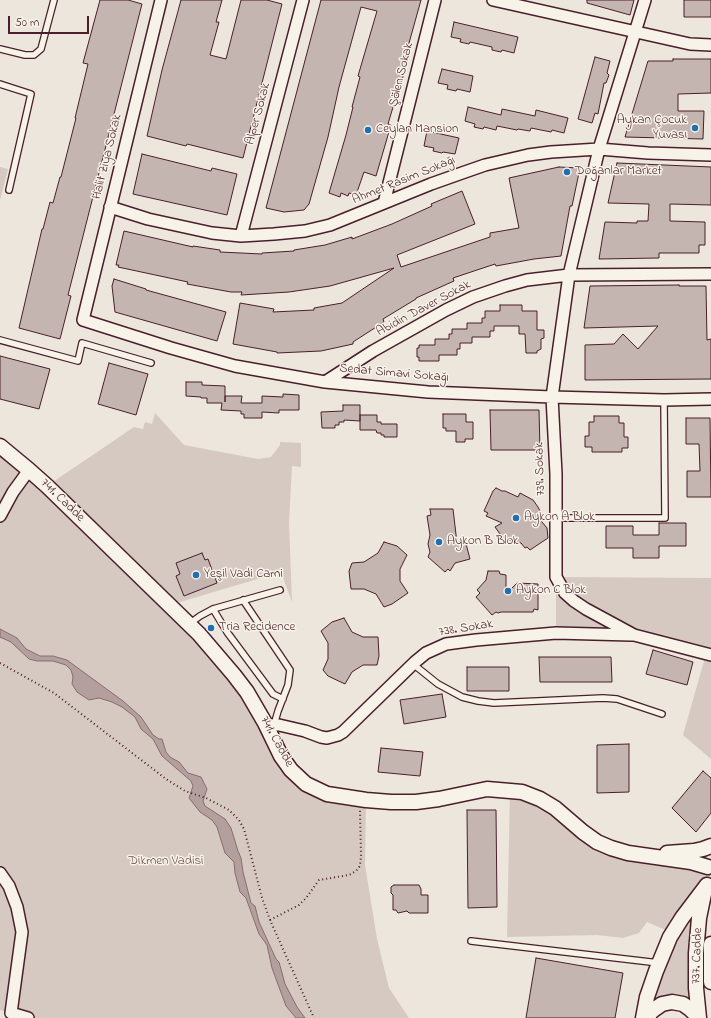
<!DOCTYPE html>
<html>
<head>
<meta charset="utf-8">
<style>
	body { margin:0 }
	#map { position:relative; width:711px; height:1018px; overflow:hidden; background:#ece6dd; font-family:"Indie Flower",sans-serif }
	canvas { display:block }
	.scale { position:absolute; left:8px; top:16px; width:81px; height:18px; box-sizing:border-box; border:2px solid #4a1f2b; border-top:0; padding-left:5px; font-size:12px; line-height:14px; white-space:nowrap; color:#4a1f2b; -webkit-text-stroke:3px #f7f3e8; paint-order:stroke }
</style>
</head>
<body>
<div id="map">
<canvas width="711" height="1018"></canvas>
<div class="scale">50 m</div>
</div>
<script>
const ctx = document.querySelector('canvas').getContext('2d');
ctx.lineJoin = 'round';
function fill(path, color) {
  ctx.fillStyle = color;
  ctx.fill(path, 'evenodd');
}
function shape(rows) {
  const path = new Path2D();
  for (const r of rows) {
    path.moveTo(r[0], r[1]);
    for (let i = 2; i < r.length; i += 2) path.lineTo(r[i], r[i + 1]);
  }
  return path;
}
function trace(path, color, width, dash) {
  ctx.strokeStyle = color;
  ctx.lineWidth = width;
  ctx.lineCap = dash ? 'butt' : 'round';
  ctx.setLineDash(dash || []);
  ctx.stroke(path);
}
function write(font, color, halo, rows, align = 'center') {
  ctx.font = font + ' "Indie Flower",sans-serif';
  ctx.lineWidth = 3;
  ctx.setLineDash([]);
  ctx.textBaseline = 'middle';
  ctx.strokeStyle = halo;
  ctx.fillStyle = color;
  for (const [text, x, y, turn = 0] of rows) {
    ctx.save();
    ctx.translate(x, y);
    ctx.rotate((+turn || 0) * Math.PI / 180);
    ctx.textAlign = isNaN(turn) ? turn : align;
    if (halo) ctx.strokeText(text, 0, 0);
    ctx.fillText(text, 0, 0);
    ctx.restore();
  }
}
fill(shape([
	[0,167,8,169,0,200],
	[155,413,184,445,258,459,271,457,280,445,280,442,301,443,301,467,292,466,289,522,292,602,281,572,170,605,199,635,298,778,366,800,365,865,377,939,389,988,409,1018,28,1018,0,1010,0,446,47,486,134,427,143,429,145,422,152,424],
	[556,577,711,578,711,759,683,735,706,654,634,635,556,633],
	[510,791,522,792,597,842,711,871,702,900,697,1006,672,1002,647,1018,673,933,647,922,639,933,623,938,597,935,507,937]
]), '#d5c9c2');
const water = shape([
	[0,629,17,638,26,649,40,656,53,656,67,660,86,674,123,701,141,717,153,735,159,739,162,739,166,752,170,757,179,762,188,773,201,777,207,789,203,801,205,806,225,819,231,828,238,851,241,858,243,872,251,903,255,906,259,922,276,959,279,962,285,984,297,1007,305,1018,296,1018,286,1006,272,968,267,945,259,934,246,898,240,892,235,873,234,862,225,853,217,827,212,820,200,812,189,798,193,786,191,781,162,756,153,739,141,729,135,717,122,707,112,702,99,698,89,700,77,692,72,684,73,677,71,670,66,665,53,661,37,661,29,659,11,642,0,637,0,629]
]);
fill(water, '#b39f9d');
trace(water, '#896c6f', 1);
const building = shape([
	[100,0,128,0,142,4,68,295,71,296,60,339,19,328,42,229,43,229,50,202,53,203,60,177,61,177,76,118,75,118,88,64,83,63,100,0],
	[181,0,222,0,216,22,219,22,210,55,226,59,241,0,267,0,282,4,243,158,187,144,186,146,147,136,162,70,181,0],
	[321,0,421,0,404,61,407,62,400,87,399,87,388,124,391,125,376,176,364,172,356,195,349,193,348,196,341,193,340,197,329,193,346,135,353,107,352,107,360,77,358,76,377,11,361,7,339,87,328,137,309,204,304,210,284,212,266,208,321,0],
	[587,0,634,0,630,15,587,3,587,0],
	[684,0,711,0,711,17,684,17,684,0],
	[454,22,518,37,514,53,502,50,501,52,492,50,492,47,470,42,469,44,460,42,461,39,451,37,454,22],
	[595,57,610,61,607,73,609,75,606,83,604,83,598,114,595,113,592,123,578,119,595,57],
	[673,59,711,59,711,93,678,94,678,111,704,111,703,139,625,137,648,61,673,61,673,59],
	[442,69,473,76,470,92,457,89,456,91,447,89,448,85,438,83,442,69],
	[468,107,501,115,502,109,535,116,536,110,568,118,564,133,552,130,551,132,531,128,530,131,518,129,517,130,497,126,496,130,484,127,483,129,474,127,475,124,465,121,468,107],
	[427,131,459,138,455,154,443,152,442,153,433,151,434,148,424,146,427,131],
	[142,154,211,171,212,168,237,174,227,215,133,194,142,154],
	[617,163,711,167,711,205,670,204,670,221,705,222,705,245,699,245,699,253,659,253,659,258,599,259,605,222,637,223,637,221,648,221,649,204,608,203,617,163],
	[559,167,580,168,572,206,570,206,561,256,534,259,496,266,495,264,453,278,454,281,416,298,416,299,383,319,384,322,353,342,353,344,321,351,277,353,277,352,233,344,240,303,274,309,273,312,314,310,314,308,342,303,394,268,330,286,289,292,241,295,242,292,231,292,187,284,188,282,118,267,119,265,116,265,124,231,193,247,193,246,220,250,220,252,262,254,262,253,294,251,294,250,325,245,352,237,352,239,392,224,432,206,431,204,462,191,475,224,397,255,401,267,490,237,490,233,519,228,509,178,559,167],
	[114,279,146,289,146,290,226,312,217,341,115,312,112,286,114,279],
	[679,285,679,286,706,286,707,340,711,339,711,379,585,380,585,345,614,344,623,334,638,349,658,326,584,328,590,286,679,285],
	[500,305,522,305,522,311,537,311,537,330,544,330,544,338,541,339,541,349,537,351,537,353,526,353,525,334,519,334,519,326,494,326,494,331,490,331,490,337,472,337,472,343,460,343,460,349,457,349,457,355,439,355,439,361,419,361,419,357,417,357,417,348,419,348,419,345,435,345,435,339,449,339,449,334,452,334,452,329,467,329,467,323,482,323,482,318,485,318,485,311,500,311,500,305],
	[0,356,50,369,39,409,0,399,0,356],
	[109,363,148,374,136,415,98,404,109,363],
	[186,382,202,382,202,385,225,386,225,402,225,396,242,396,241,403,262,403,262,396,283,397,283,394,299,395,299,410,279,410,279,413,262,412,262,418,244,418,244,414,241,414,241,411,221,410,222,403,207,403,207,398,201,398,201,397,186,396,186,382],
	[343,405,360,405,360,421,344,420,344,422,339,422,339,425,335,425,335,428,322,428,321,412,343,411,343,405],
	[490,410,539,410,540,450,491,450,490,410],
	[443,414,466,414,466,422,473,422,473,439,465,439,465,442,456,442,456,431,446,431,446,428,443,428,443,414],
	[360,415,377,415,377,422,381,422,381,424,397,424,397,437,384,437,384,435,381,435,381,433,377,433,376,430,360,430,360,415],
	[594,416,619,416,619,423,624,423,624,437,628,437,628,448,622,448,622,452,592,452,592,447,585,447,585,436,589,436,589,422,594,422,594,416],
	[686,418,710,418,711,497,687,497,687,471,700,471,699,444,686,444,686,418],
	[496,488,502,491,505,491,518,497,520,493,533,500,538,507,541,513,537,516,547,528,548,538,530,550,527,547,525,548,521,543,507,540,500,534,495,527,502,523,486,516,488,513,484,511,493,491,496,488],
	[430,509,453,509,457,543,465,540,470,559,455,563,450,571,448,569,445,572,428,557,430,552,428,544,430,535,427,516,431,515,430,509],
	[659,523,686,523,686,546,659,546,659,558,633,558,633,548,606,548,606,526,633,526,633,535,659,535,659,523],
	[384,542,397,546,407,555,400,569,400,581,408,593,392,604,384,607,376,594,364,589,351,589,349,571,352,563,364,562,378,553,384,542],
	[202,553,205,560,208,559,217,583,184,596,176,576,180,574,176,563,202,553],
	[488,571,499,571,500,574,506,575,506,594,517,583,538,584,538,610,534,609,533,612,501,612,498,613,496,612,492,615,476,597,480,593,477,590,486,580,488,571],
	[344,618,352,632,363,637,378,637,379,656,377,665,363,665,352,672,345,684,328,676,323,670,328,659,328,643,321,631,332,622,344,618],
	[653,650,693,662,687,685,646,674,653,650],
	[539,657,611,657,612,682,540,682,539,657],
	[467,667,509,667,509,691,467,691,467,667],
	[442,694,446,717,404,724,400,700,442,694],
	[629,744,629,792,597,793,597,745,629,744],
	[381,748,423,752,420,776,378,772,381,748],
	[703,771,711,778,711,813,696,832,672,808,703,771],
	[467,810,496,810,497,907,468,908,467,810],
	[394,885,419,885,421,889,421,895,428,895,428,913,409,913,407,911,398,913,396,910,393,910,393,895,391,893,391,887,394,885],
	[536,958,623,973,615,1018,526,1018,536,958]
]);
fill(building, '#c4b5b0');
trace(building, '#4a1f2b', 1);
const service = shape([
	[0,49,25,55,34,55,41,49,54,0],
	[0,84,31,94,9,190],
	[0,340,78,361,82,343,151,363],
	[556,518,665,518,664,400],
	[243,600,290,670,288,685,278,711,274,725],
	[213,609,227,632,273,694,283,699],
	[189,624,200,616,213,609,280,590],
	[413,664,438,684,462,697,478,701,494,703,603,698,617,699,662,714],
	[471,941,659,963]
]);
const minor = shape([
	[161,0,83,320,171,348,235,366,325,382,428,392,552,397,664,400,711,399],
	[493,0,690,44,711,45],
	[645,0,599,149,569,275,552,397,556,474,556,577,565,593,574,601,586,609,634,635,711,655],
	[384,203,435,0],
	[110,207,148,219,212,233,241,236,274,234,305,231,330,225,431,184,462,173,485,165,528,155,551,152,599,149,648,153,711,155],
	[241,236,303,0],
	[325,382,373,351,446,310,473,297,505,286,527,280,569,275,711,274],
	[0,516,13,492,29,470],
	[267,729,271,725,279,725,305,731,321,737,327,738,338,735,343,732,415,662,426,653,446,644,476,640,556,633,631,635],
	[0,873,9,886,17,907,22,932,11,1013,28,1018]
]);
const tertiary = shape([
	[0,446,29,470,47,486,199,634,234,675,247,692,265,723,281,756,291,770,306,784,327,794,366,800,391,802,416,802,439,799,487,789,522,792,540,799,555,808,583,832,597,842,611,848,628,853,691,862,708,867],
	[667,853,694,851,703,849,711,846],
	[711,944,711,982],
	[643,1018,647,997,656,971,670,937,682,918,707,885],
	[647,1018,652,1011,662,1004,672,1002,683,1004,690,1009,699,1018],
	[699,1018,696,988,696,953,699,918,705,889]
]);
trace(service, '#4a1f2b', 8);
trace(minor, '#4a1f2b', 14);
trace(tertiary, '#4a1f2b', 17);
trace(shape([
	[0,663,54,693,166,779,185,791,206,798,229,810,239,820,244,829,262,898,270,920,314,1018],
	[270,920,299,905,306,898,319,880,349,875,356,871,360,866,361,856,360,810]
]), '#4a1f2b', 2, [1, 3]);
trace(service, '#f7f3e8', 5.5);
trace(minor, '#f7f3e8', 11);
trace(tertiary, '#f7f3e8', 14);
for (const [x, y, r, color] of [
	[695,128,4,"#1f6fb2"],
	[368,130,4,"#1f6fb2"],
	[567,172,4,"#1f6fb2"],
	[516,518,4,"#1f6fb2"],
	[439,542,4,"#1f6fb2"],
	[196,575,4,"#1f6fb2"],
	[508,591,4,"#1f6fb2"],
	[211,628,4,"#1f6fb2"]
]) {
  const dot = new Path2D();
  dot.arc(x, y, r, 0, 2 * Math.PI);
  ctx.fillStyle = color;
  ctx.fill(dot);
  trace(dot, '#f7f3e8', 1.5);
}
write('13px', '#4a1f2b', '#f7f3e8', [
	["Şölen Sokak",402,75,-76],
	["Alper Sokak",259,114,-75],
	["Halit Ziya Sokak",108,157,-76],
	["Ahmet Rasim Sokağı",404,181,-22],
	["Abidin Daver Sokak",424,309,-28],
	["Sedat Simavi Sokağı",394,374,5],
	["739. Sokak",541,469,-92],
	["741. Cadde",62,501,44],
	["738. Sokak",466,629,-9],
	["741. Cadde",276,742,61],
	["737. Cadde",698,956,-88]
]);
write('13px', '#4a1f2b', '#f7f3e8', [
	["Aykan Çocuk",687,121,"right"],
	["Yuvası",687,136,"right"],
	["Ceylan Mansion",376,130],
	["Doğanlar Market",575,172],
	["Aykon A Blok",524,518],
	["Aykon B Blok",447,542],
	["Yeşil Vadi Cami",204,575],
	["Aykon C Blok",516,591],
	["Tria Recidence",219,628]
], 'left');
write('13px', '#6d4a51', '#f7f3e8', [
	["Dikmen Vadisi",166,862]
]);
</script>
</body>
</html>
